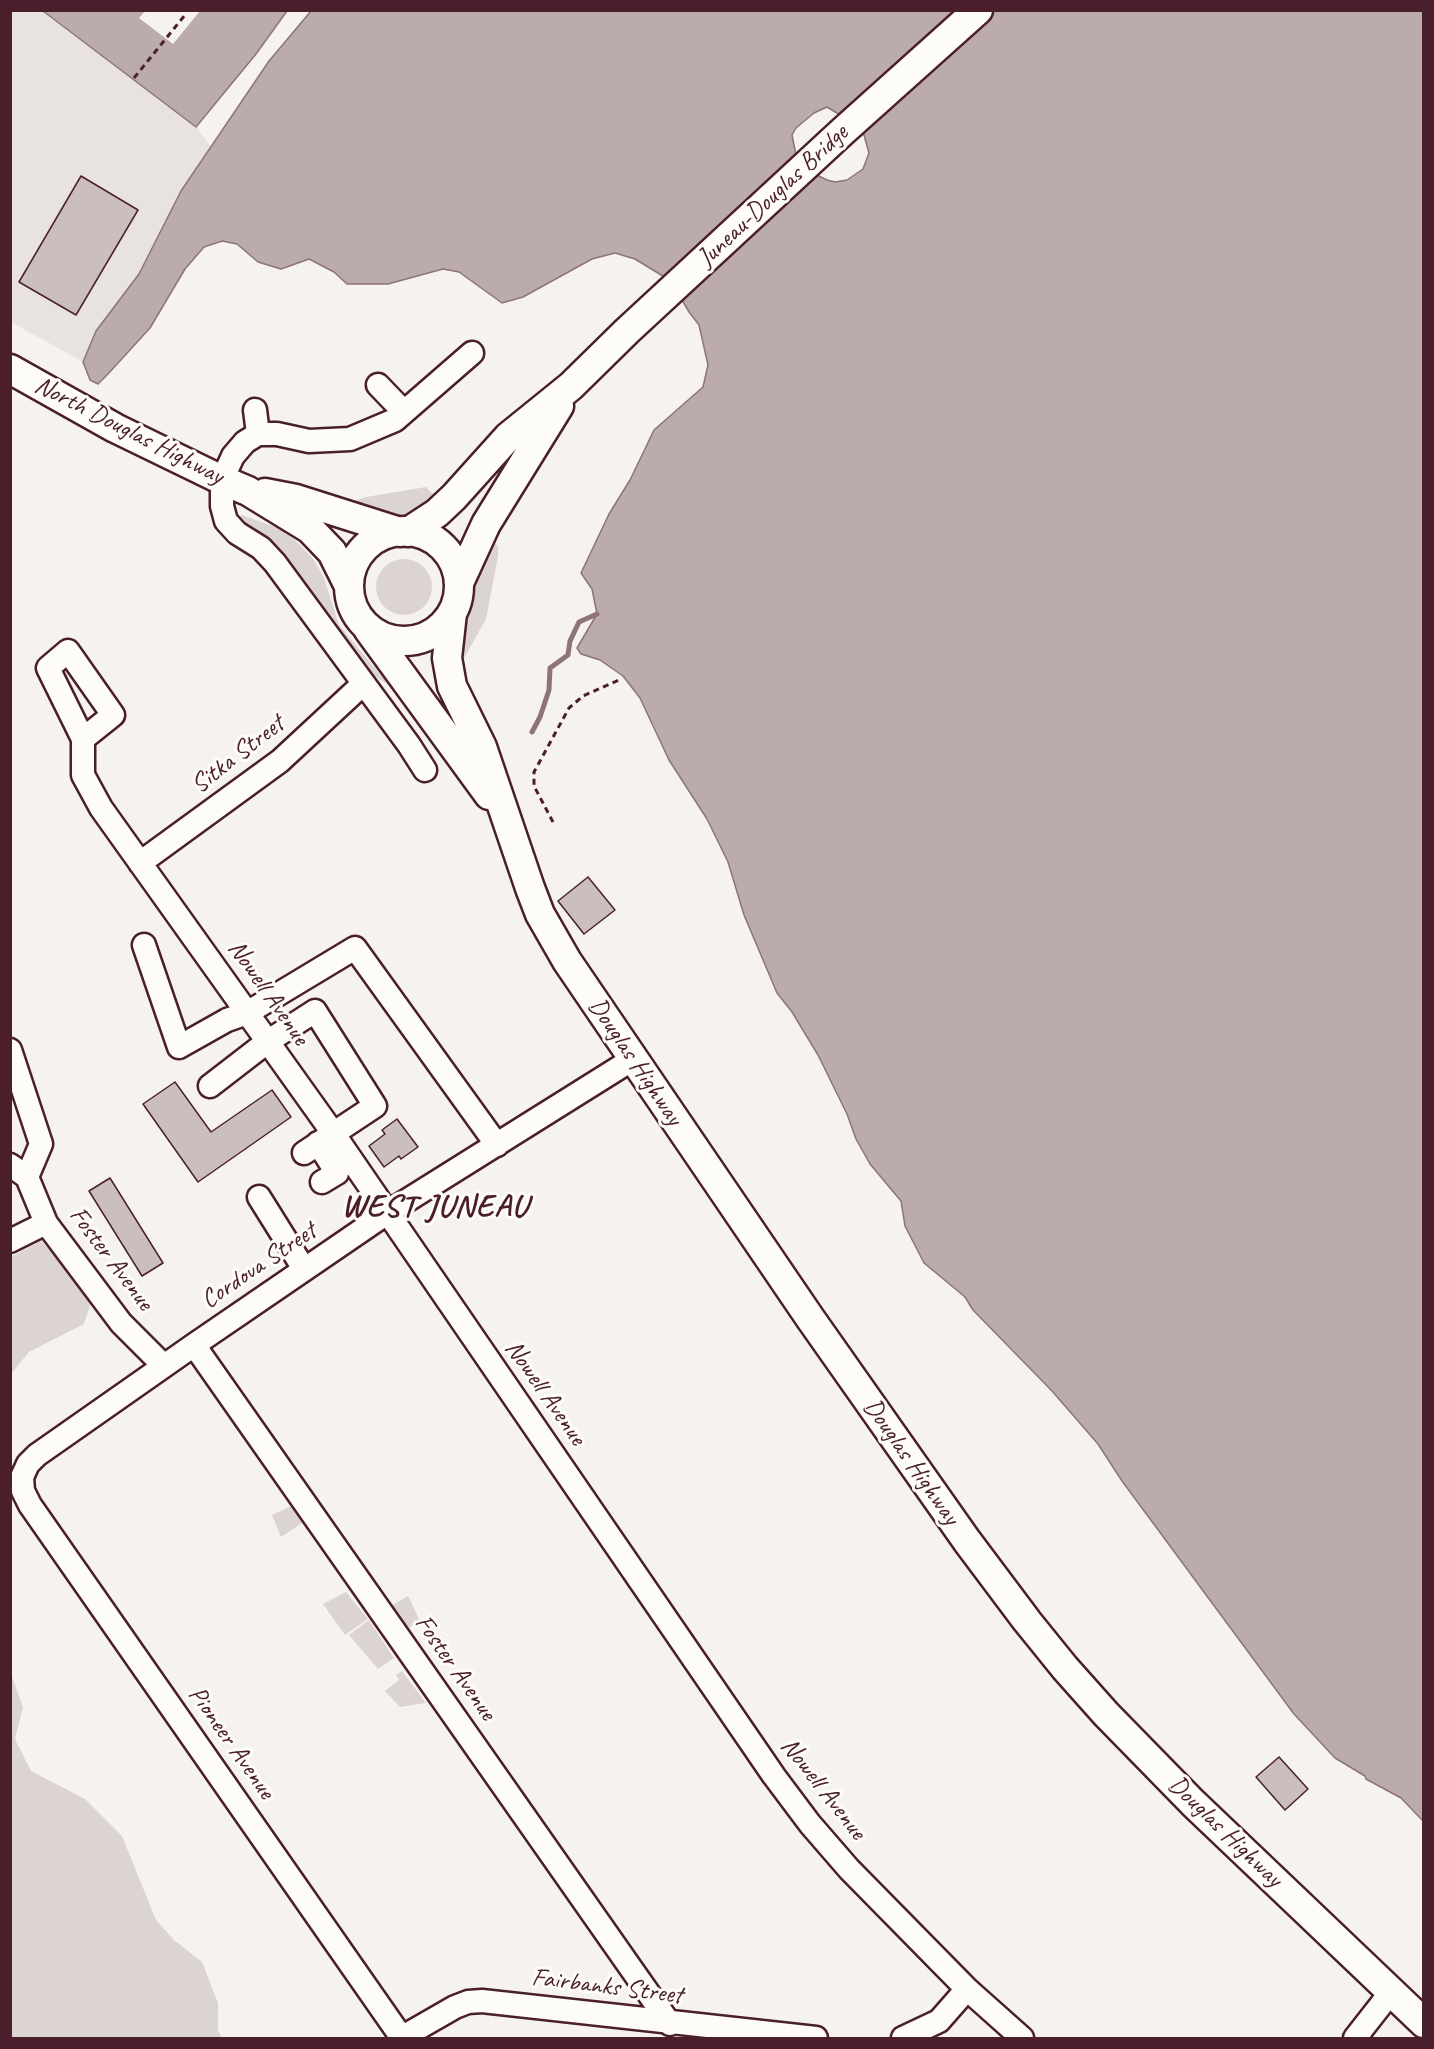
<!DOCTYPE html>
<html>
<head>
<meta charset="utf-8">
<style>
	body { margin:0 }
	#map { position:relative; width:1434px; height:2049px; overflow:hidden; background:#f6f3ef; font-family:Caveat,sans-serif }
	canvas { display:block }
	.frame { position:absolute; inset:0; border:12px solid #4a1f2b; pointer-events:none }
</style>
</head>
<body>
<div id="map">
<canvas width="1434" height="2049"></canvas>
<div class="frame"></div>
</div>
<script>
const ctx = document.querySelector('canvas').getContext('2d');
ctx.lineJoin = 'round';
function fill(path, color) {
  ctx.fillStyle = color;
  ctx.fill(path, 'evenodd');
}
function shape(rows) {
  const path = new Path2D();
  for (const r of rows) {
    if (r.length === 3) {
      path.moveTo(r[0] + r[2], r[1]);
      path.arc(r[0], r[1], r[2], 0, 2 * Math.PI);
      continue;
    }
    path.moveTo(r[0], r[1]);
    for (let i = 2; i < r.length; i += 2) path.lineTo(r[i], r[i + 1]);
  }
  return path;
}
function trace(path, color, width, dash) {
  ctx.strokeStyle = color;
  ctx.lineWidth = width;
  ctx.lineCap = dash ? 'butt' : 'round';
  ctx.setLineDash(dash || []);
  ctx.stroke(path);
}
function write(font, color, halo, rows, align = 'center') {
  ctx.font = font + ' Caveat,sans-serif';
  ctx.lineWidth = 6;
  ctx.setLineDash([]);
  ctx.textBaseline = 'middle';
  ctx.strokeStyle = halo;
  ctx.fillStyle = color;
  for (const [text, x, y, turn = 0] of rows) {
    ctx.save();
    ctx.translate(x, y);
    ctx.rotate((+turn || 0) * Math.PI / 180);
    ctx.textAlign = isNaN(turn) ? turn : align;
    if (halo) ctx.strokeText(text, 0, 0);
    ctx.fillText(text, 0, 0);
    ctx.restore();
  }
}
fill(shape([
	[10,11,43,11,196,127,212,148,147,257,139,274,96,331,83,362,11,322]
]), '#e9e3e0');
fill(shape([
	[426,487,435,496,425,505,401,517,373,516,353,504,354,501,366,497],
	[242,515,278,528,296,541,314,560,324,578,339,625,389,685,365,670,235,518],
	[485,535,498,546,498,556,486,619,462,662,454,636,480,537],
	[404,587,28],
	[41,1241,93,1296,84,1324,29,1352,11,1374,11,1257],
	[291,1506,302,1523,281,1537,272,1515],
	[346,1592,368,1619,345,1635,323,1604],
	[408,1596,419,1619,409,1628,391,1606],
	[369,1620,394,1658,378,1669,349,1635],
	[402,1671,426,1703,400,1707,385,1691,399,1680,396,1675],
	[11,1674,23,1707,15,1739,31,1771,85,1799,122,1836,156,1920,174,1940,202,1962,218,2003,218,2030,222,2038,11,2038]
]), '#dcd4d2');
const water = shape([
	[43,11,287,11,256,54,196,127,43,11],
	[311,11,1423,11,1423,1821,1401,1798,1366,1779,1365,1776,1335,1758,1294,1714,1122,1481,1098,1444,1052,1391,973,1310,965,1297,924,1263,905,1226,901,1201,870,1164,856,1139,847,1114,818,1055,792,1012,777,993,744,915,728,862,707,819,669,760,640,698,623,676,600,660,581,654,577,648,597,614,592,589,581,573,609,514,630,480,654,430,703,387,708,365,699,325,689,312,671,281,635,259,615,253,592,259,523,297,502,303,459,272,443,269,388,284,347,284,334,272,309,259,281,269,258,262,237,244,222,241,204,247,185,269,150,328,108,374,98,384,90,380,83,362,96,331,139,274,181,191,269,61,311,11],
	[827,107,855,124,864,135,869,153,863,169,847,180,835,182,827,180,807,170,796,155,792,135,796,128,814,113,827,107]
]);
fill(water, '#bbabac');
trace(water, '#8e7378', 1.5);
fill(shape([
	[145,11,145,10,200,11,173,44,139,18]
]), '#f6f3ef');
trace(shape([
	[532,732,540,717,549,690,550,668,568,655,570,641,579,622,597,614]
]), '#8e7378', 5);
const building = shape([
	[81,176,138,210,76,315,19,282,81,176],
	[588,877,615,910,584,934,558,901,588,877],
	[175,1082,211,1132,272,1090,291,1117,198,1182,143,1104,175,1082],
	[397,1119,418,1147,401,1159,399,1156,384,1167,369,1146,385,1134,382,1130,397,1119],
	[110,1178,163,1263,142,1276,89,1191,110,1178],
	[1279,1757,1308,1789,1285,1810,1256,1777,1279,1757]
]);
fill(building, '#cbbfbe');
trace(building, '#4a1f2b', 1.5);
const minor = shape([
	[378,385,404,412],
	[255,410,258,434],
	[83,739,113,715,68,651,48,668,83,739,83,775,101,808,333,1133,774,1776,810,1824,849,1869,967,1989,1022,2038],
	[425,770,409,745,275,563,261,548,237,533,226,521,222,506,222,480,233,456,245,442,258,434,277,434,309,441,350,439,395,420,472,353],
	[140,863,280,761,363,684],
	[144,945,179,1047,227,1020,247,1013,355,948,497,1145],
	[10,1050,41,1144,27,1177],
	[210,1086,267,1042,315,1011,375,1106,304,1153],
	[318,1143,337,1173,322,1182],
	[10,1165,27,1177,46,1223,121,1323,164,1366],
	[259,1197,304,1269],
	[10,1241,46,1223],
	[194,1345,670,2024],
	[401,2038,455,2007,468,2002,482,2001,816,2038],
	[402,2038,30,1505,23,1491,22,1477,28,1464,37,1455,194,1345,387,1213,633,1059],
	[903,2038,939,2021,967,1989],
	[1355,2038,1391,1992]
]);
const major = shape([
	[10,369,115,428,222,480,248,491,310,529,332,552,349,586],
	[265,493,296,499,400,532],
	[404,586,55],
	[408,532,437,513,454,497,508,437,571,386,627,331,842,132,978,10],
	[459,583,486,524,559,406],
	[452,613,447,658,452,686,482,747,530,888,540,914,567,961,810,1318,967,1541,1027,1621,1065,1668,1106,1714,1193,1803,1424,2023],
	[368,629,489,795]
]);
trace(minor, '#4a1f2b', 27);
trace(major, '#4a1f2b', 33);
trace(shape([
	[134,78,185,15],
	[553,822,534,786,534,772,569,708,583,696,621,679]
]), '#4a1f2b', 3, [6, 4.5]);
trace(minor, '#fdfcf7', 22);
trace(major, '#fdfcf7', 28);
write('26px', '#4a1f2b', '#fdfcf7', [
	["Juneau-Douglas Bridge",773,196,-43],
	["North Douglas Highway",129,431,27],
	["Sitka Street",238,755,-38],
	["Nowell Avenue",268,993,55],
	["Douglas Highway",635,1062,56],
	["Foster Avenue",111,1259,53],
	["Cordova Street",259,1266,-34],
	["Nowell Avenue",545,1393,55],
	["Douglas Highway",911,1462,55],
	["Foster Avenue",455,1668,55],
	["Pioneer Avenue",231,1743,55],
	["Nowell Avenue",823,1789,52],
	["Douglas Highway",1225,1832,44],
	["Fairbanks Street",607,1987,7]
]);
ctx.letterSpacing = '1.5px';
write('bold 32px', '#4a1f2b', '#fdfcf7', [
	["WEST JUNEAU",435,1208]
]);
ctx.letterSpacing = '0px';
</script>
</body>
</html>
